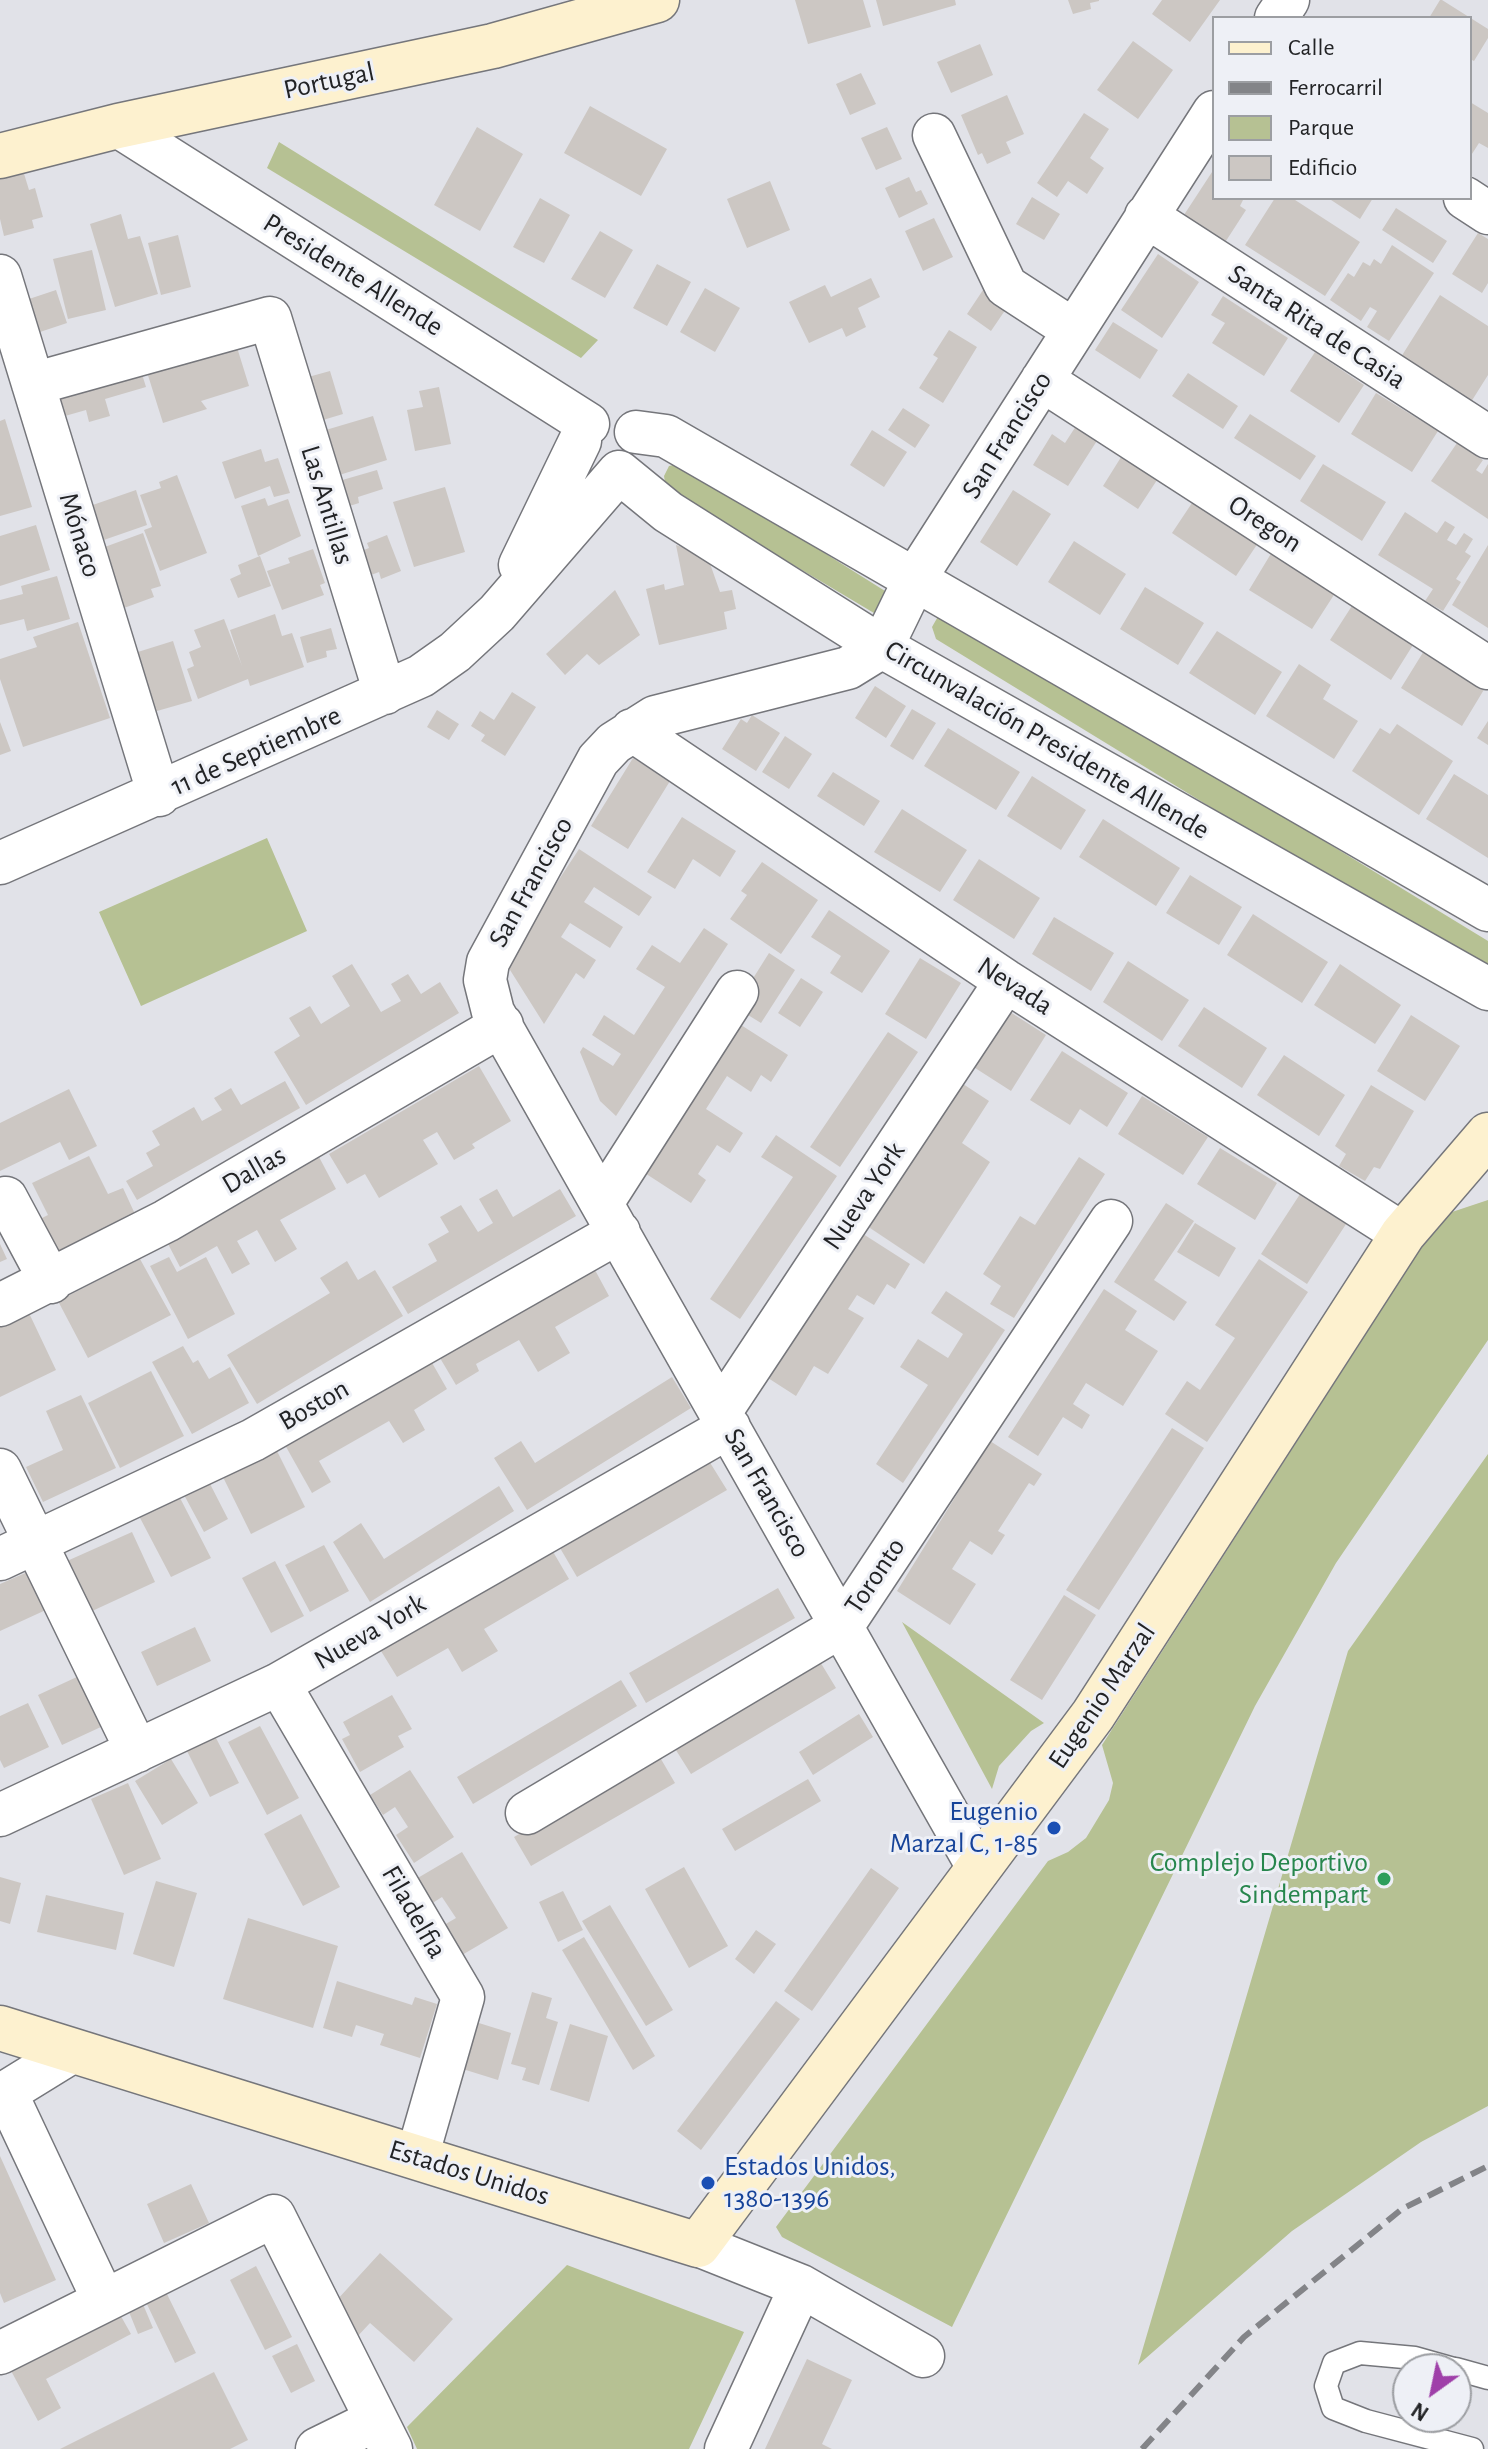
<!DOCTYPE html>
<html>
<head>
<meta charset="utf-8">
<style>
	body { margin:0 }
	#map { position:relative; width:1488px; height:2449px; overflow:hidden; background:#e1e2e8; font-family:"Alegreya Sans",sans-serif }
	canvas { display:block }
	.legend { position:absolute; left:1212px; top:16px; width:260px; height:184px; box-sizing:border-box; background:#eef0f6; border:2px solid #9c9ea2; margin:0; padding:10px 14px; list-style:none; font-size:24px; color:#222325 }
	.legend li { display:flex; align-items:center; gap:16px; height:40px }
	.legend b { width:40px; border:2px solid #9c9ea2 }
	.north { position:absolute; left:1392px; top:2353px; width:80px; height:80px; box-sizing:border-box; background:#eef0f6; border:2px solid #9c9ea2; border-radius:50%; rotate:213deg; font-size:22px; font-weight:700; line-height:32px; text-align:center; color:#222325 }
	.north::after { content:''; display:block; margin:auto; width:28px; height:36px; background:#9f40a9; clip-path:polygon(50% 0,100% 100%,50% 72%,0 100%) }
</style>
</head>
<body>
<div id="map">
<canvas width="1488" height="2449"></canvas>
<ul class="legend">
<li><b style="height:10px;background:#fdf1cf"></b>Calle</li>
<li><b style="height:10px;background:#838488"></b>Ferrocarril</li>
<li><b style="height:22px;background:#b6c193"></b>Parque</li>
<li><b style="height:22px;background:#ccc7c3"></b>Edificio</li>
</ul>
<div class="north">N</div>
</div>
<script>
const ctx = document.querySelector('canvas').getContext('2d');
ctx.lineJoin = 'round';
function fill(path, color) {
  ctx.fillStyle = color;
  ctx.fill(path, 'evenodd');
}
function shape(rows) {
  const path = new Path2D();
  for (const r of rows) {
    path.moveTo(r[0], r[1]);
    for (let i = 2; i < r.length; i += 2) path.lineTo(r[i], r[i + 1]);
  }
  return path;
}
function trace(path, color, width, dash) {
  ctx.strokeStyle = color;
  ctx.lineWidth = width;
  ctx.lineCap = dash ? 'butt' : 'round';
  ctx.setLineDash(dash || []);
  ctx.stroke(path);
}
function write(font, color, halo, rows, align = 'center') {
  ctx.font = font + ' "Alegreya Sans",sans-serif';
  ctx.lineWidth = 6;
  ctx.setLineDash([]);
  ctx.textBaseline = 'middle';
  ctx.strokeStyle = halo;
  ctx.fillStyle = color;
  for (const [text, x, y, turn = 0] of rows) {
    ctx.save();
    ctx.translate(x, y);
    ctx.rotate((+turn || 0) * Math.PI / 180);
    ctx.textAlign = isNaN(turn) ? turn : align;
    if (halo) ctx.strokeText(text, 0, 0);
    ctx.fillText(text, 0, 0);
    ctx.restore();
  }
}
fill(shape([
	[279,142,598,340,581,358,267,168],
	[681,463,893,596,879,616,666,489,664,476,669,466],
	[940,613,957,617,1488,941,1488,977,936,639,932,627],
	[267,838,307,931,141,1006,99,912],
	[1488,1200,1488,1340,1336,1563,1255,1706,952,2327,782,2237,776,2227,1048,1861,1068,1852,1086,1838,1109,1800,1113,1783,1102,1745,1421,1248,1452,1212],
	[1488,1454,1488,2106,1421,2142,1292,2231,1138,2365,1348,1651],
	[902,1622,1044,1723,1031,1731,999,1766,992,1789],
	[567,2265,744,2332,689,2449,417,2449,407,2427]
]), '#b6c193');
fill(shape([
	[795,0,863,0,871,27,808,44],
	[876,0,955,0,956,5,883,26],
	[1068,0,1099,0,1099,1,1090,3,1091,9,1073,14],
	[1162,0,1220,0,1190,42,1152,14],
	[1440,0,1442,0,1488,29,1488,38,1474,61,1470,59,1470,18,1429,18],
	[1133,41,1173,70,1138,119,1097,90],
	[980,44,993,75,951,93,937,62],
	[861,73,876,104,850,115,836,84],
	[1007,95,1024,134,1006,142,1011,153,987,164,982,153,978,155,961,115],
	[1470,102,1488,113,1488,148,1479,143,1470,157],
	[590,106,667,149,641,196,564,153],
	[1084,113,1109,129,1090,158,1104,168,1087,194,1068,181,1057,197,1037,183],
	[477,127,523,154,480,231,434,205],
	[887,127,902,159,876,170,861,138],
	[22,167,29,190,35,188,43,217,32,220,34,228,4,236,0,219,0,173],
	[1214,169,1214,198,1244,198,1240,206,1246,210,1224,244,1182,218],
	[909,177,916,192,921,190,928,204,899,218,885,188],
	[770,181,790,230,747,248,727,199],
	[1032,197,1060,214,1044,240,1016,224],
	[540,198,570,215,544,263,513,247],
	[1275,198,1292,198,1360,242,1325,296,1245,245],
	[1328,198,1373,198,1360,219],
	[1396,208,1447,241,1433,263,1382,230],
	[121,214,128,239,140,236,158,294,115,307,90,224],
	[934,218,953,257,923,271,905,231],
	[600,231,633,250,605,298,571,279],
	[1478,233,1488,239,1488,283,1482,293,1452,274],
	[178,235,191,287,161,295,148,243],
	[1392,245,1434,273,1389,341,1367,327,1377,311,1370,307,1361,321,1330,300,1348,273,1354,277,1363,262,1370,266,1374,259,1381,264],
	[92,250,106,310,68,319,53,259],
	[1158,254,1199,282,1162,338,1121,310],
	[657,264,691,282,667,326,633,308],
	[871,278,880,297,858,308,866,327,846,337,842,328,809,343,789,302,825,285,831,297],
	[705,288,740,308,715,352,680,332],
	[56,290,67,323,37,333,26,300],
	[983,290,1008,306,991,331,967,314],
	[1440,295,1488,326,1488,375,1471,402,1401,357],
	[1223,296,1288,338,1264,376,1212,343,1225,323,1211,315],
	[1113,322,1158,350,1140,379,1095,350],
	[949,330,977,347,943,403,919,388,938,358,933,355],
	[235,341,249,386,201,401,207,409,163,423,146,369],
	[1315,352,1364,385,1339,423,1290,391],
	[141,371,146,387,105,399,110,416,89,422,86,410,58,418,52,397],
	[330,371,343,414,313,423,301,379],
	[1188,373,1238,406,1223,429,1172,396],
	[439,387,451,444,415,451,407,410,423,407,419,391],
	[1376,393,1438,431,1412,472,1351,434],
	[903,408,930,425,915,448,888,430],
	[1250,414,1316,456,1300,480,1234,438],
	[373,416,387,460,333,477,319,432],
	[5,419,32,507,0,516,0,421],
	[1078,423,1100,436,1068,486,1033,465,1052,434,1065,443],
	[872,430,907,452,884,487,850,465],
	[1457,443,1483,460,1476,470,1482,474,1488,464,1488,519,1431,481],
	[261,449,265,462,278,458,290,493,274,497,270,486,235,499,222,462],
	[1123,454,1159,477,1138,509,1103,486],
	[1323,464,1386,502,1362,541,1300,501],
	[377,470,383,489,358,497,359,503,340,509,332,483],
	[177,475,207,553,160,571,144,530,152,527,140,495,161,488,159,482],
	[445,487,465,552,414,567,393,502],
	[136,490,147,525,98,542,87,507],
	[1013,490,1051,514,1017,566,980,542],
	[1198,494,1262,537,1236,576,1172,533],
	[265,498,268,506,288,499,301,536,258,556,241,506],
	[1405,512,1437,533,1445,521,1455,527,1447,540,1456,545,1464,533,1473,539,1465,552,1471,556,1456,579,1461,582,1443,611,1425,601,1433,589,1378,555],
	[36,525,50,570,0,586,0,536],
	[143,533,161,586,151,589,154,597,124,608,102,548],
	[387,535,401,571,381,579,379,572,363,578,354,554,369,548,367,543],
	[1074,541,1126,574,1100,615,1048,582],
	[676,545,707,555,720,592,732,590,736,609,724,612,727,629,659,645,646,589,664,584,665,590,684,585],
	[1488,545,1488,628,1452,605],
	[1275,547,1339,587,1312,629,1249,590],
	[313,549,325,583,320,585,324,595,282,610,267,571,290,563,288,558],
	[260,556,271,586,238,598,230,579,241,574,238,565],
	[57,576,70,619,27,631,24,619,0,625,0,600,23,594,21,586],
	[1145,587,1204,623,1178,665,1120,629],
	[615,590,640,635,599,665,587,654,565,675,546,654],
	[1357,598,1418,637,1391,680,1330,640],
	[275,614,282,636,292,633,304,667,250,686,248,679,198,699,187,669,194,666,189,652,201,647,194,630,224,619,242,666,230,630],
	[78,622,110,718,23,747,0,679,0,659,37,647,33,637],
	[331,628,337,649,326,651,327,657,307,663,300,637],
	[1217,631,1282,672,1255,715,1189,673],
	[173,641,192,701,143,715,125,656],
	[1427,646,1488,683,1462,726,1401,688],
	[1299,664,1331,685,1323,699,1358,721,1334,759,1266,716],
	[875,686,906,706,886,738,855,718],
	[512,692,536,707,505,756,481,741,485,735,471,726,480,711,494,720],
	[912,709,936,723,913,760,890,746],
	[437,710,459,724,449,740,427,727],
	[752,715,780,733,756,771,722,749,741,719,747,723],
	[1488,721,1488,745,1477,738],
	[0,722,11,751,0,755],
	[1397,724,1453,761,1419,815,1352,771,1380,728,1390,734],
	[948,728,1020,772,996,810,924,766],
	[785,736,812,754,789,789,762,772],
	[633,758,670,781,628,849,591,826],
	[833,772,880,801,864,826,817,796],
	[1454,774,1488,795,1488,858,1426,819],
	[1032,776,1086,810,1061,850,1007,816],
	[902,809,967,850,940,892,874,852],
	[682,817,736,851,720,877,693,859,675,889,647,872],
	[1103,819,1180,868,1156,906,1079,857],
	[579,849,652,897,639,916,594,887,584,902,623,927,610,948,570,923,561,937,596,960,584,979,576,973,544,1024,505,962],
	[979,859,1040,898,1014,939,953,900],
	[762,862,818,900,781,954,730,919,747,895,741,891],
	[1190,875,1242,907,1219,945,1166,913],
	[829,910,890,951,862,993,830,973,841,956,811,937],
	[1253,914,1328,962,1302,1003,1227,955],
	[1054,917,1114,953,1091,991,1032,954],
	[704,928,728,944,616,1116,600,1101,580,1052,583,1047,613,1066,621,1054,592,1035,604,1015,634,1035,665,987,636,969,652,945,680,963],
	[769,953,795,970,761,1023,735,1007],
	[920,958,961,983,926,1039,885,1014],
	[1128,961,1189,1000,1162,1041,1103,1002],
	[352,964,381,1012,401,1001,391,984,408,974,421,994,440,982,459,1013,306,1105,274,1052,300,1036,289,1018,310,1006,321,1024,350,1006,332,976],
	[1340,964,1401,1005,1375,1044,1314,1005],
	[801,978,823,992,800,1027,778,1013],
	[1204,1007,1267,1048,1242,1088,1178,1046],
	[1007,1010,1046,1035,1011,1091,972,1066],
	[1411,1015,1460,1046,1425,1101,1377,1071],
	[730,1018,788,1055,771,1082,761,1075,751,1092,727,1076,706,1109,743,1133,730,1153,717,1145,698,1174,706,1180,691,1203,634,1166],
	[888,1032,918,1052,840,1167,810,1147],
	[1062,1051,1128,1093,1107,1127,1080,1109,1070,1125,1030,1100],
	[1284,1055,1345,1095,1319,1136,1257,1095],
	[479,1066,511,1121,472,1144,475,1148,454,1160,437,1132,423,1140,438,1164,379,1198,365,1174,347,1184,329,1154],
	[285,1081,300,1108,137,1200,126,1181,153,1166,146,1153,160,1145,152,1131,194,1107,202,1121,222,1110,214,1098,231,1088,241,1105],
	[960,1082,989,1101,962,1143,990,1162,924,1264,867,1226],
	[1371,1085,1414,1111,1380,1169,1374,1167,1365,1181,1339,1166,1346,1154,1335,1146],
	[69,1089,97,1146,69,1160,60,1142,0,1171,0,1123],
	[1142,1096,1208,1137,1183,1175,1118,1134],
	[776,1135,837,1176,740,1319,710,1299,793,1177,761,1157],
	[1220,1148,1277,1183,1255,1220,1197,1184],
	[89,1156,108,1194,123,1188,135,1214,56,1252,40,1219,48,1215,32,1183],
	[319,1157,336,1189,280,1220,297,1249,275,1262,257,1230,237,1241,250,1264,232,1274,217,1246,180,1267,167,1242],
	[1079,1157,1105,1174,1014,1318,990,1304,1001,1286,983,1274,1020,1216,1035,1225],
	[1304,1188,1350,1218,1307,1284,1261,1254],
	[497,1189,513,1217,560,1189,576,1216,408,1314,392,1287,437,1261,428,1244,449,1232,440,1217,461,1205,478,1232,493,1223,479,1199],
	[1166,1203,1194,1221,1154,1280,1187,1302,1174,1321,1114,1282],
	[1195,1223,1236,1248,1219,1277,1177,1252],
	[860,1232,910,1264,895,1289,887,1284,874,1305,857,1295,848,1309,864,1318,828,1374,814,1366,796,1396,768,1378],
	[0,1244,7,1259,0,1262],
	[169,1257,177,1272,206,1257,235,1314,188,1339,150,1266],
	[140,1259,171,1315,88,1358,58,1301],
	[1259,1259,1308,1292,1207,1442,1165,1414,1187,1381,1200,1390,1235,1338,1215,1325],
	[347,1261,358,1280,375,1270,403,1316,257,1404,227,1355,330,1293,320,1278],
	[595,1270,609,1296,555,1327,570,1353,538,1372,519,1340,476,1364,479,1371,456,1385,440,1358],
	[1104,1289,1137,1311,1125,1330,1158,1351,1123,1406,1086,1383,1073,1404,1090,1415,1082,1429,1063,1417,1038,1456,1008,1437],
	[946,1291,1005,1330,903,1483,876,1464,928,1385,900,1367,918,1339,948,1358,963,1334,931,1313],
	[28,1311,56,1370,0,1397,0,1325],
	[183,1346,193,1363,198,1360,209,1379,230,1367,249,1403,192,1434,152,1362],
	[431,1361,447,1389,414,1410,425,1430,403,1443,389,1421,319,1461,331,1482,312,1493,285,1445],
	[151,1371,184,1436,120,1468,88,1403],
	[672,1377,691,1408,527,1510,494,1458,521,1441,535,1463],
	[81,1395,116,1468,43,1502,26,1467,63,1450,46,1411],
	[1172,1428,1204,1448,1099,1610,1066,1590],
	[990,1441,1042,1474,1034,1486,1029,1483,998,1531,1005,1535,992,1555,970,1541,952,1569,976,1584,950,1625,897,1591],
	[276,1449,305,1507,251,1534,222,1475],
	[709,1461,727,1490,577,1577,560,1548],
	[208,1480,228,1519,204,1532,183,1493],
	[499,1486,514,1511,370,1602,333,1542,361,1523,384,1559],
	[179,1496,211,1558,171,1577,139,1516],
	[132,1532,155,1582,90,1612,67,1561],
	[324,1545,349,1591,310,1612,285,1565],
	[552,1550,569,1579,484,1629,498,1651,462,1672,448,1648,397,1677,381,1651],
	[275,1561,304,1616,271,1633,242,1578],
	[30,1571,48,1609,0,1631,0,1584],
	[778,1588,795,1618,646,1703,629,1673],
	[1064,1595,1096,1615,1042,1700,1010,1680],
	[195,1627,211,1661,157,1686,141,1652],
	[819,1660,836,1688,691,1774,674,1747],
	[79,1676,103,1726,62,1745,38,1695],
	[621,1680,637,1706,473,1804,457,1777],
	[392,1695,412,1729,398,1736,404,1747,360,1772,342,1739,350,1735,343,1722],
	[28,1703,49,1747,4,1768,0,1760,0,1716],
	[859,1714,873,1737,813,1775,799,1752],
	[260,1726,299,1798,267,1815,228,1742],
	[215,1736,239,1783,210,1797,187,1751],
	[658,1754,675,1783,531,1866,514,1837],
	[171,1759,198,1803,162,1825,135,1781],
	[410,1770,454,1837,414,1863,396,1835,408,1827,395,1807,383,1815,370,1795],
	[808,1779,821,1801,735,1851,722,1829],
	[128,1783,161,1859,124,1875,91,1799],
	[301,1814,340,1887,303,1906,264,1834],
	[462,1852,508,1928,462,1955,444,1925,456,1918,442,1897,431,1904,416,1879],
	[684,1867,728,1946,689,1968,645,1889],
	[871,1868,899,1888,812,2011,784,1991],
	[0,1877,21,1883,10,1924,0,1921],
	[156,1881,197,1893,174,1967,133,1954],
	[563,1891,583,1930,558,1942,539,1902],
	[46,1895,124,1913,116,1950,37,1932],
	[610,1905,673,2010,646,2026,582,1921],
	[248,1918,338,1946,313,2028,223,1999],
	[756,1930,776,1944,754,1974,735,1959],
	[584,1937,655,2056,633,2070,562,1950],
	[337,1981,412,2005,415,1997,437,2004,420,2058,380,2045,384,2034,356,2025,352,2037,323,2028],
	[532,1992,552,1998,546,2018,558,2022,539,2085,522,2080,526,2068,511,2064],
	[776,2001,800,2019,701,2150,677,2131],
	[466,2019,511,2033,498,2080,453,2066],
	[570,2024,608,2036,589,2102,550,2090],
	[0,2156,56,2280,4,2303,0,2293],
	[191,2184,209,2223,164,2243,147,2204],
	[380,2253,453,2319,414,2362,370,2323,355,2339,336,2301],
	[256,2266,292,2337,265,2350,230,2280],
	[164,2288,196,2353,175,2363,144,2298],
	[142,2302,153,2328,138,2334,127,2307],
	[118,2311,131,2334,46,2379,61,2408,38,2421,9,2367],
	[297,2344,315,2381,291,2393,272,2356],
	[807,2359,852,2380,822,2444,832,2449,765,2449],
	[214,2372,248,2440,230,2449,60,2449]
]), '#ccc7c3');
const service = shape([
	[1454,2369,1415,2358,1360,2353,1334,2363,1326,2386,1333,2408,1366,2421,1472,2449],
	[1456,2369,1488,2378]
]);
const minor = shape([
	[1276,18,1288,0],
	[118,126,588,424],
	[934,135,1006,286,1072,329],
	[1465,198,1488,213],
	[1146,216,1488,437],
	[0,276,159,795],
	[1042,380,1488,668],
	[33,384,270,318,385,693],
	[636,432,666,436,1488,910],
	[520,565,580,441],
	[632,730,1006,981,1403,1234],
	[0,863,421,676,455,652,497,613,619,472,668,512,882,647,1488,989],
	[6,1198,51,1282],
	[602,1203,737,992],
	[0,1305,166,1221,502,1025],
	[721,1411,1006,981],
	[0,1470,137,1751],
	[0,1559,253,1440,619,1232],
	[279,1684,463,1997,417,2157],
	[527,1813,843,1625,1111,1221],
	[0,1815,279,1684,729,1427],
	[979,1869,493,1012,485,980,488,962,598,760,614,743,655,717,848,668,882,647,916,577,1214,112],
	[6,2093,104,2301],
	[0,2096,73,2051],
	[698,2245,801,2286,923,2356],
	[0,2353,274,2216,391,2449],
	[317,2449,376,2420],
	[726,2449,801,2286]
]);
const secondary = shape([
	[0,156,118,126,493,46,657,0],
	[0,2028,698,2245,1093,1715,1403,1234,1488,1135]
]);
trace(service, '#75767b', 25);
trace(minor, '#75767b', 45);
trace(secondary, '#75767b', 47);
trace(service, '#fff', 22);
trace(minor, '#fff', 42);
trace(secondary, '#fdf1cf', 44);
trace(shape([
	[1142,2449,1244,2337,1402,2209,1488,2166]
]), '#838488', 6, [16, 8]);
for (const [x, y, r, color] of [
	[1054,1828,8,"#1a4fb4"],
	[1384,1879,8,"#2e9e5b"],
	[708,2183,8,"#1a4fb4"]
]) {
  const dot = new Path2D();
  dot.arc(x, y, r, 0, 2 * Math.PI);
  ctx.fillStyle = color;
  ctx.fill(dot);
  trace(dot, '#eef0f6', 3);
}
write('28px', '#222325', '#eef0f6', [
	["Portugal",329,81,-12],
	["Presidente Allende",353,275,32],
	["Santa Rita de Casia",1317,327,33],
	["San Francisco",1007,435,-58],
	["Las Antillas",327,505,73],
	["Oregon",1265,524,33],
	["Mónaco",80,535,73],
	["Circunvalación Presidente Allende",1047,740,30],
	["11 de Septiembre",256,751,-24],
	["San Francisco",531,882,-61],
	["Nevada",1015,986,33],
	["Dallas",254,1170,-30],
	["Nueva York",864,1196,-56],
	["Boston",314,1405,-30],
	["San Francisco",767,1493,60],
	["Toronto",875,1576,-56],
	["Nueva York",370,1632,-30],
	["Eugenio Marzal",1102,1696,-56],
	["Filadelfia",414,1912,60],
	["Estados Unidos",469,2173,17]
]);
write('28px', '#164399', '#eef0f6', [
	["Eugenio",1038,1812],
	["Marzal C, 1-85",1038,1844],
	["Estados Unidos,",724,2167,"left"],
	["1380-1396",724,2199,"left"]
], 'right');
write('28px', '#27864d', '#eef0f6', [
	["Complejo Deportivo",1368,1863],
	["Sindempart",1368,1895]
], 'right');
</script>
</body>
</html>
